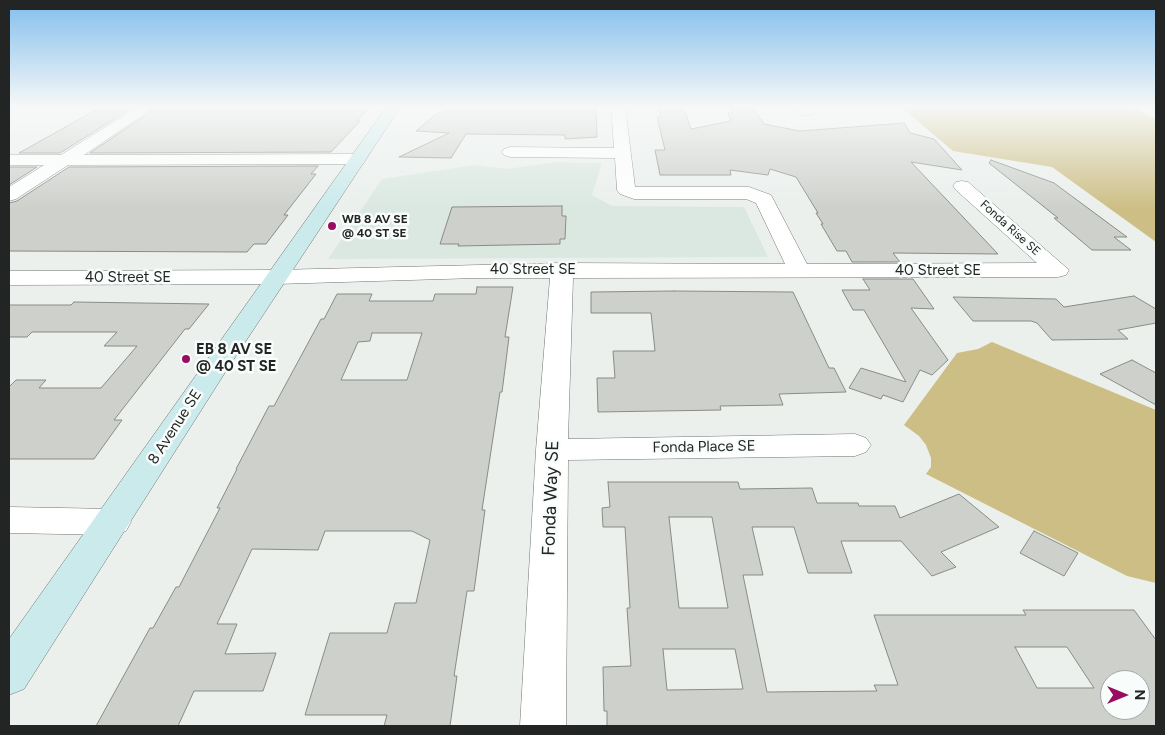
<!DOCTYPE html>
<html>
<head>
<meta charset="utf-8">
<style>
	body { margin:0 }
	#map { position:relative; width:1165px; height:735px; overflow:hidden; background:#ebf0ed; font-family:Figtree,sans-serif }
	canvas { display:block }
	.frame { position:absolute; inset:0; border:10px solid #232524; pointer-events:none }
	.north { position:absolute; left:1100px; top:670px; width:50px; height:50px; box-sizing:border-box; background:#f8fdfb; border:1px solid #a3a7a5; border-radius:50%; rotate:90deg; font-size:14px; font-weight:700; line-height:20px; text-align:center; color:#232524 }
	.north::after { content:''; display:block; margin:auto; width:18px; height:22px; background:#990d60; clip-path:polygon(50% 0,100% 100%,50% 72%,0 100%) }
</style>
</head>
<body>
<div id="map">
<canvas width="1165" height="735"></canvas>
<div class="frame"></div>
<div class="north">N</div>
</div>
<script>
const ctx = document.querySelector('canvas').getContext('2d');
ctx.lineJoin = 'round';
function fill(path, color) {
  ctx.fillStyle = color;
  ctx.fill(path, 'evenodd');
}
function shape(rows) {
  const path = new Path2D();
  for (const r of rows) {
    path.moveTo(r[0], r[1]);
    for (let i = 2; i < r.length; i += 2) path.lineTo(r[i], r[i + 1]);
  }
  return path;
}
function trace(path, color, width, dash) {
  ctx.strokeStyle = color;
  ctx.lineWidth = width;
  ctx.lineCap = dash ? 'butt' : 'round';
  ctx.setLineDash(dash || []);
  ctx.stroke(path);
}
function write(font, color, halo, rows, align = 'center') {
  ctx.font = font + ' Figtree,sans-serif';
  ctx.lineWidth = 5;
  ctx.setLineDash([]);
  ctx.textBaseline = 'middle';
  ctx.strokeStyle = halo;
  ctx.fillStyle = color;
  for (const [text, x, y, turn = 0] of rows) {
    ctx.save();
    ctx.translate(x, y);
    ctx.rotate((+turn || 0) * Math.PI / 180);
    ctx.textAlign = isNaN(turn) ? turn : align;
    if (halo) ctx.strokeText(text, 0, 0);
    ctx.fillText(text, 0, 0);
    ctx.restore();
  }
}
fill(shape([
	[555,162,602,163,592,195,612,206,744,207,768,257,328,259,382,179,475,165,507,169]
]), '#dae8e1');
fill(shape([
	[900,106,1130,106,1156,119,1156,242,1052,167,953,151],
	[992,342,1156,410,1156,583,1127,576,926,474,931,467,931,458,926,445,919,436,904,425,957,353,978,349]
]), '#ccbe84');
const building = shape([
	[180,106,370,106,357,121,360,121,331,152,90,153,152,111,172,111,180,106],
	[463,106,596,106,597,137,565,139,565,135,466,134,451,158,399,157,449,133,416,131,436,114,463,106],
	[658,106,678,106,679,109,684,109,691,129,731,121,728,113,733,113,730,108,754,108,764,124,800,131,904,123,910,133,934,139,962,170,911,162,998,254,893,253,900,262,852,262,846,251,837,251,821,224,823,224,816,213,818,213,796,177,770,169,768,175,730,170,731,175,660,175,655,150,665,150,657,117,661,117,658,106],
	[94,111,127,111,60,153,19,153,94,111],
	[991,160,1054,183,1127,237,1114,237,1131,250,1092,250,1054,218,1058,218,989,163,991,160],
	[318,166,311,174,316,174,284,215,288,215,266,244,254,244,247,252,9,251,9,203,17,201,69,167,318,166],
	[9,167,37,167,9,185,9,167],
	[562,206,562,216,566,216,565,239,560,239,560,244,458,246,459,244,440,244,452,207,562,206],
	[863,279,913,279,934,309,911,308,948,360,932,375,920,370,903,402,883,395,881,399,849,388,861,368,906,382,864,310,853,310,842,290,870,290,863,279],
	[477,287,513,287,505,337,509,337,506,361,502,392,500,392,482,510,485,510,474,591,467,591,454,676,457,676,450,726,384,726,387,715,305,715,330,633,387,633,395,603,416,603,430,540,412,531,325,531,318,550,252,549,217,624,237,624,225,654,276,653,263,691,194,691,178,726,96,726,150,628,153,628,176,587,179,587,220,508,217,508,237,469,236,469,269,406,274,406,321,319,324,319,337,294,372,294,369,301,433,301,435,294,476,294,477,287],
	[372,333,422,333,407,380,341,380,358,342,370,341,372,333],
	[674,291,793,292,829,368,834,368,846,392,779,394,783,405,720,406,721,410,598,412,597,378,615,378,613,351,655,351,651,313,591,313,591,292,674,291],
	[1134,296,1156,309,1156,323,1118,330,1128,339,1052,340,1037,323,1031,321,973,321,953,297,1056,299,1064,307,1134,296],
	[74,302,209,304,189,329,185,329,114,420,122,420,94,459,9,459,9,387,16,380,46,380,39,388,101,388,137,346,104,346,117,332,32,332,27,337,9,337,9,305,71,305,74,302],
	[1132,360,1156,373,1156,405,1100,374,1132,360],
	[608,482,738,482,740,489,812,488,817,503,858,503,859,506,895,506,900,518,959,494,999,527,941,552,956,567,932,576,901,541,841,541,852,573,808,573,794,527,752,527,763,575,743,575,767,692,877,691,874,685,898,685,874,615,1026,615,1023,610,1134,610,1156,640,1156,726,607,726,607,711,604,711,603,667,631,666,627,608,630,608,625,527,603,527,602,508,610,507,608,482],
	[669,517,712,517,728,608,679,608,669,517],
	[1015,647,1067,647,1094,688,1037,688,1015,647],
	[663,649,735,649,743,689,667,690,663,649],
	[1110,680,1140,680,1140,710,1110,710,1110,680],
	[1034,531,1078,553,1064,576,1020,553,1034,531]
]);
fill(building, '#ced0cc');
trace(building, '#898b87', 1);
const street = shape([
	[139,106,156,106,84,155,358,154,364,155,366,159,364,163,358,164,68,165,16,199,9,201,9,187,44,165,9,165,9,155,61,155,139,106],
	[611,106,625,106,635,187,749,187,771,195,807,264,1037,263,956,190,953,186,956,182,962,181,968,182,1069,270,1066,275,1058,277,573,278,568,439,855,434,866,438,871,445,866,452,855,456,568,460,566,726,520,726,536,450,550,278,477,278,276,284,9,285,9,271,276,270,562,263,785,264,756,203,746,199,634,199,620,194,617,190,615,158,510,157,504,155,502,152,504,149,510,147,614,148,611,106],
	[794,106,808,106,813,112,811,115,801,115,794,106],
	[9,507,113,509,126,513,131,522,126,531,113,535,9,533,9,507]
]);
const secondary = shape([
	[387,106,401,106,226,371,24,689,9,695,9,639,387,106]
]);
trace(street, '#707572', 1);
trace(secondary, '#707572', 1);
fill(street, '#fff');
fill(secondary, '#cbeaec');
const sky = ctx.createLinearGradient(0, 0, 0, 209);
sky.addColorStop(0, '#82beed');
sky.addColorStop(0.51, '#f6f8f7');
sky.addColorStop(1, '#f6f8f700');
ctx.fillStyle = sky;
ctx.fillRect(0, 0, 1165, 209);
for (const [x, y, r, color] of [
	[332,226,5,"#990d60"],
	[186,359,5,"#990d60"]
]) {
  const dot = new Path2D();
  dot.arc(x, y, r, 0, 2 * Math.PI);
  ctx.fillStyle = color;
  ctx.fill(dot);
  trace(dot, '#f8fdfb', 2);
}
write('bold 12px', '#232524', '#f8fdfb', [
	["WB 8 AV SE",342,219],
	["@ 40 ST SE",342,233]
], 'left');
write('12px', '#232524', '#f8fdfb', [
	["Fonda Rise SE",1010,228,42]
]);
write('15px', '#232524', '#f8fdfb', [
	["40 Street SE",533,270],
	["40 Street SE",938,271],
	["40 Street SE",128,278],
	["8 Avenue SE",175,427,-57],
	["Fonda Place SE",704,447,-1]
]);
write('bold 15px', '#232524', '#f8fdfb', [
	["EB 8 AV SE",196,350],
	["@ 40 ST SE",196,367]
], 'left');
write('18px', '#232524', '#f8fdfb', [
	["Fonda Way SE",551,498,-88]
]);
</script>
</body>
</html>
